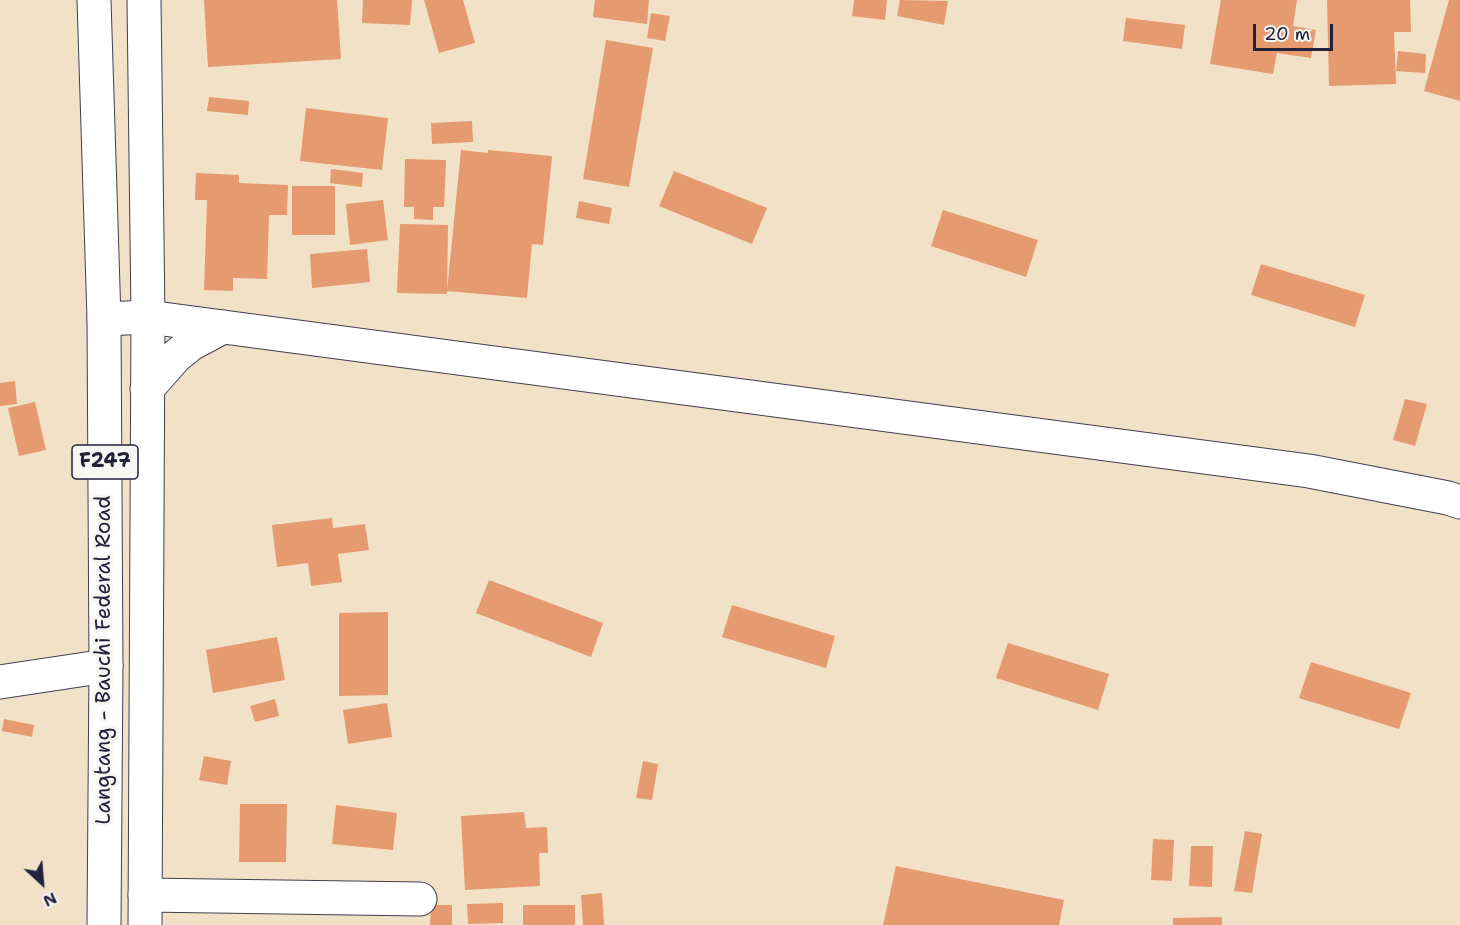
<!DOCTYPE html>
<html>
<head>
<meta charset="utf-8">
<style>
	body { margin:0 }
	#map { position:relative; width:1460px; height:925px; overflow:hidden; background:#f1e1c7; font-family:"Shantell Sans",sans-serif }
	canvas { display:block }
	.north { position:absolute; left:12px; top:853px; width:60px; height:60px; -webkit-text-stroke:4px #f6f6f2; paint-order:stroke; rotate:154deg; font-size:16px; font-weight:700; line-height:24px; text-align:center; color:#22223b }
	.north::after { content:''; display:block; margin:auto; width:21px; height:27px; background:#22223b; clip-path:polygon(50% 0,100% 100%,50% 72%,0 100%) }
	.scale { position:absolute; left:1253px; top:24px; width:80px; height:27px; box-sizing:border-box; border:3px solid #22223b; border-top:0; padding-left:8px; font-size:18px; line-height:21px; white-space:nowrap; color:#22223b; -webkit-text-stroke:4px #f6f6f2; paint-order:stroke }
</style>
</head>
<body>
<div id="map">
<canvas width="1460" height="925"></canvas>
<div class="north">N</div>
<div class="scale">20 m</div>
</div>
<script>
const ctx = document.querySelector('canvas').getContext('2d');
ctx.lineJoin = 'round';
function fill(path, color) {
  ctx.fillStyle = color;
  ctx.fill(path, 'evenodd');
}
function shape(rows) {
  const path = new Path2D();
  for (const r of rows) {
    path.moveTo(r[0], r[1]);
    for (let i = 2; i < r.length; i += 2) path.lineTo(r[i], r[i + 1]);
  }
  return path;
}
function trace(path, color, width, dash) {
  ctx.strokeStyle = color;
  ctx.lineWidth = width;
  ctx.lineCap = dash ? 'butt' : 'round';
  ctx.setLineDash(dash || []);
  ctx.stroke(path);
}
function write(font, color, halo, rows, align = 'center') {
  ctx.font = font + ' "Shantell Sans",sans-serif';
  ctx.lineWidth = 6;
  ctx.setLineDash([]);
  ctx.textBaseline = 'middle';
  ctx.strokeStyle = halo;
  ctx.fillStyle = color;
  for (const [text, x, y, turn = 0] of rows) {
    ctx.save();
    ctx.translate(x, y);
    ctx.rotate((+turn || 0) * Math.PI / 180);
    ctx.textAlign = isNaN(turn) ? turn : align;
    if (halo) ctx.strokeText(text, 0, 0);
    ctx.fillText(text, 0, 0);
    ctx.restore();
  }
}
fill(shape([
	[204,0,337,0,341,59,208,67],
	[363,0,412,0,410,25,362,23],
	[424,0,463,0,475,43,439,53],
	[595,0,649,0,647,24,593,17],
	[854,0,887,0,885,20,852,16],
	[900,0,948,1,944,25,897,16],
	[1221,0,1297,0,1293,26,1316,30,1311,58,1277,53,1273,74,1210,64],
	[1327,0,1410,0,1411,32,1394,32,1396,84,1329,86],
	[1449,0,1460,0,1460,101,1424,91],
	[651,13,670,16,665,41,647,38],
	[1126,18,1185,25,1182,49,1123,41],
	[606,40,653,48,629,187,583,179],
	[1398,51,1426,54,1425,73,1396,71],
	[209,97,249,101,248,115,207,111],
	[306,108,388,118,382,170,300,161],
	[472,121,473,142,432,144,431,123],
	[461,150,488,153,488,150,552,156,543,245,532,244,527,298,447,291],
	[405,159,446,160,444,207,433,207,433,220,414,219,414,207,404,207],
	[331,169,363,173,362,187,330,183],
	[674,171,767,208,752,244,659,206],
	[196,173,239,175,239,183,288,185,287,215,269,215,267,279,233,278,233,291,204,290,207,200,195,200],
	[292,186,335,186,335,235,292,235],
	[383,200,388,240,350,245,346,204],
	[579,201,612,208,609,224,576,218],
	[943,210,1038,240,1026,277,931,246],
	[400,224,448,225,447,294,397,293],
	[367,249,370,282,312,288,310,254],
	[1261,264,1365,295,1355,327,1251,295],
	[15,381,17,404,0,406,0,383],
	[1405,399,1427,404,1415,446,1393,440],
	[35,402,46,450,19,456,8,408],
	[332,518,333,528,365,524,369,550,338,554,342,582,311,586,308,563,277,567,272,525],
	[489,580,603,623,591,657,476,613],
	[732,605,835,636,826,668,722,637],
	[388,612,388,695,339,696,339,613],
	[277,637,285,680,213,693,206,650],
	[1008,643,1109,674,1098,710,996,678],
	[1311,662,1411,693,1399,729,1299,698],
	[275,699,279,716,255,722,250,706],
	[387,703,392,737,348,744,343,710],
	[4,719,34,725,32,737,2,731],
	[204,756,231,761,227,785,199,780],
	[643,761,658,764,652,800,636,798],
	[240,804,287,804,286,862,239,862],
	[336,805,397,813,393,850,332,844],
	[524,812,526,828,547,827,548,853,539,853,540,886,465,890,461,816],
	[1245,831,1262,834,1252,893,1234,891],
	[1153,839,1174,840,1172,881,1151,880],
	[1191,846,1213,846,1212,887,1189,886],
	[896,866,1064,900,1059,925,883,925],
	[602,893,604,925,583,925,581,895],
	[503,903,503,923,468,924,467,904],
	[431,905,452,905,452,925,430,925],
	[523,905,575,905,575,925,523,925],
	[1222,917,1222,925,1173,925,1173,918]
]), '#e59a70');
const minor = shape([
	[104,319,148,317,1309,471,1448,498,1460,502],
	[0,682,106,666],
	[145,895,420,899]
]);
const major = shape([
	[94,0,104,319,106,666,104,925],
	[144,0,148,317,145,925],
	[147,389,176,356,191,344,223,327]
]);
trace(minor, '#413f50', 35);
trace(major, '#413f50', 35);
trace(minor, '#fff', 33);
trace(major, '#fff', 33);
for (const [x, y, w] of [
	[105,462,66]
]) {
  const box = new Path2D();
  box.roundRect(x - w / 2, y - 17, w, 34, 4.5);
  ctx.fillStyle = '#f6f6f2';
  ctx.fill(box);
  trace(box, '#22223b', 1.5);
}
write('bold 20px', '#22223b', null, [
	["F247",105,462]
]);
write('21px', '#22223b', '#f6f6f2', [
	["Langtang - Bauchi Federal Road",105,660,-90]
]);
</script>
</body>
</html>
